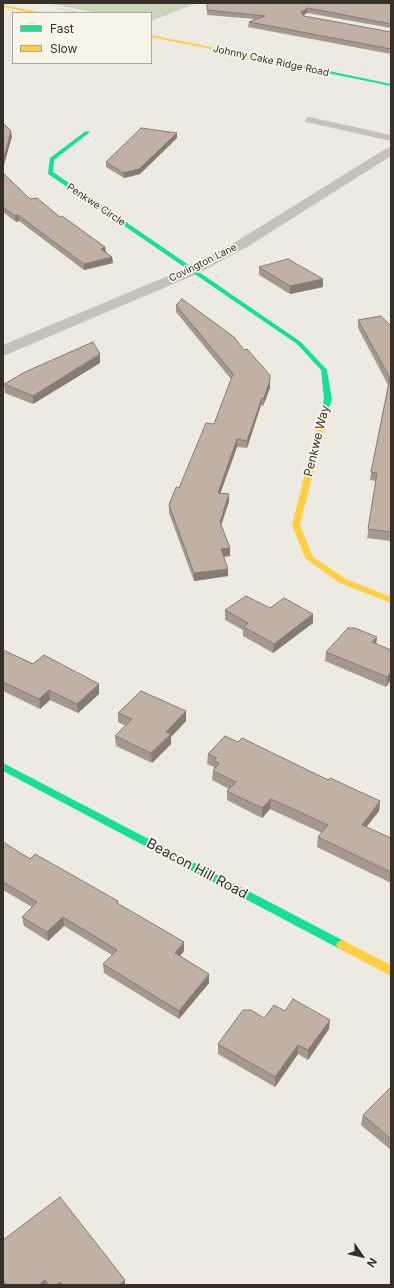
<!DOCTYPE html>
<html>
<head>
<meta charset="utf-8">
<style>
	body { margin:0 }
	#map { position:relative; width:394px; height:1288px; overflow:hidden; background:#edeae2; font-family:Inter,sans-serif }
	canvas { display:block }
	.frame { position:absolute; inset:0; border:4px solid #373028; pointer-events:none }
	.legend { position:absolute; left:12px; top:12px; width:140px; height:52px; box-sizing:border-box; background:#f9f5e9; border:1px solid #aba69c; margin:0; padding:5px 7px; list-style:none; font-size:12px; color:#373028 }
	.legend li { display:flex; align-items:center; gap:8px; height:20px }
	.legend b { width:20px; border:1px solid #aba69c }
	.north { position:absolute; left:342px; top:1236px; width:40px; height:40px; -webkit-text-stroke:3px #f9f5e9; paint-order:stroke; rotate:124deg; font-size:11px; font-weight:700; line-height:16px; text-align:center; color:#373028 }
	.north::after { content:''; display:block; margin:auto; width:14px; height:18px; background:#373028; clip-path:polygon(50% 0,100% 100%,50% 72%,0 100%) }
</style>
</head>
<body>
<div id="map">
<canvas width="394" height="1288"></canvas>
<div class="frame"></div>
<ul class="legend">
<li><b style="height:5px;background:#16e098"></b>Fast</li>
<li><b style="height:5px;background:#ffcf43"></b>Slow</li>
</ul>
<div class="north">N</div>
</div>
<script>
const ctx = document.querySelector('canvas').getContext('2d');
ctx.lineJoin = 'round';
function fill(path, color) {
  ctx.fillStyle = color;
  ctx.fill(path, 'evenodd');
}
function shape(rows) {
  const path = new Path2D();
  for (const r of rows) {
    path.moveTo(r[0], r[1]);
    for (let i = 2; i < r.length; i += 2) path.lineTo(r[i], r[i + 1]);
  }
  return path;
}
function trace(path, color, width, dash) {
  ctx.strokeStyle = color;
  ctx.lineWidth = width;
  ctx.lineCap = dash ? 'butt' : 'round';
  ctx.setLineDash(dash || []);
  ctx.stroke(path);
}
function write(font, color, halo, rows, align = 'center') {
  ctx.font = font + ' Inter,sans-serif';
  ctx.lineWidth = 3.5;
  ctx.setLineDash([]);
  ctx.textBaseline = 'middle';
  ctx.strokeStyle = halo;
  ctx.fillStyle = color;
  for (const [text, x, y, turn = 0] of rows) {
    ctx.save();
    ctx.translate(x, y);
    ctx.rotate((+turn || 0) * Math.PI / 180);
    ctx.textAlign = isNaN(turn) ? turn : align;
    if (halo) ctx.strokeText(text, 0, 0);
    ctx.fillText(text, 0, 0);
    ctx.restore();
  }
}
fill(shape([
	[47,3,197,3,151,21,151,13,97,13]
]), '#cad3bc');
trace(shape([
	[57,8,81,13]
]), '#bebab3', 1, [1, 1]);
fill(shape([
	[309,117,391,135,391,141,306,122,305,120,306,118,309,117]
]), '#c6c2ba');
fill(shape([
	[391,147,391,156,247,247,197,274,3,356,3,345,187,268,237,241,387,148,391,147]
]), '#c6c2ba');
fill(shape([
	[300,65,391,84,391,86,298,67,300,65],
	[86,131,90,132,54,160,53,172,301,342,327,370,332,399,325,423,319,423,318,421,324,399,321,370,297,344,48,174,50,158,86,131],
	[3,763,346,942,348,945,346,948,342,950,338,948,3,771,3,763]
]), '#16e098');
fill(shape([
	[3,5,39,12,41,13,33,13,3,7,3,5],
	[151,35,300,65,302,66,300,67,151,37,151,35],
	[319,419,325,419,326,421,300,525,313,557,346,579,391,597,391,603,340,583,305,558,292,525,319,419],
	[342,940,391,965,391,976,338,948,336,945,338,942,342,940]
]), '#ffcf43');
fill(shape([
	[207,3,391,4,391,28,307,13,303,15,304,16,391,32,391,54,248,27,249,22,255,19,207,15],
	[177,138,140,174,124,178,106,167,106,162],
	[3,173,30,199,60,217,105,247,106,252,112,257,113,263,84,270,19,221,16,222,3,212],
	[259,267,323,287,290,294,259,275],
	[176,305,270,388,263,406,261,405,247,448,237,447,220,493,229,494,229,501,221,525,230,556,224,557,228,576,194,581,169,513,169,505,214,424,231,379,176,312],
	[358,320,391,326,391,541,367,538,376,481,370,480,371,472,388,385,358,328],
	[100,363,33,404,5,393,4,384],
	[270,608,313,614,313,623,273,653,243,636,243,630,225,620,225,610],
	[376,644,391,650,386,687,325,661,326,652],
	[3,650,99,694,78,713,50,700,40,709,3,691],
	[186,711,186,721,171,737,171,744,152,763,116,746,115,736,126,726,118,722,118,713],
	[238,742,380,801,379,811,366,827,391,838,391,883,317,847,318,837,322,833,270,809,262,818,227,800,227,791,229,789,212,780,213,771,214,769,214,767,207,764,208,754],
	[3,842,30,859,119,904,184,951,180,956,209,983,179,1019,104,973,103,964,112,955,64,926,48,941,24,926,22,917,32,907,3,890],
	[285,1011,329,1029,308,1060,298,1054,275,1087,218,1054,218,1044,264,1018],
	[391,1087,391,1150,361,1125,363,1115],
	[3,1240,125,1285,3,1285]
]), '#a5988d');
fill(shape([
	[308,8,307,13,301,17,301,12],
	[11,131,12,137,3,168,3,161],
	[177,133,177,138,140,174,124,178,123,173],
	[18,215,19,221,16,222,15,216],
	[105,247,106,253,101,249],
	[112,257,113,263,84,270,84,264],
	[323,279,323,287,290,294,290,286],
	[100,354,100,363,33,404,33,396],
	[270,380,270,388,263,406,264,398],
	[262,398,261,405,247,448,247,441],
	[237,439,237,447,218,500,218,493],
	[229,494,229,501,220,529,220,522],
	[230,548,230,556,221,557,221,549],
	[228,569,228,576,194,581,194,573],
	[313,614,313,623,273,653,274,644],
	[377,637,376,646,372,642],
	[391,672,391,680,386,687,387,677],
	[99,684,99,694,78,713,77,704],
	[49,690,50,700,40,709,39,699],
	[186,711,186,721,171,737,171,744,152,763,151,753,166,732],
	[271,799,270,809,262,818,262,808],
	[380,801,379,811,360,835,362,825],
	[63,917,64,926,48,941,47,932],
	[184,942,184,951,175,962,175,953],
	[209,974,209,983,179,1019,179,1011],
	[330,1020,329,1029,308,1060,308,1050],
	[298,1045,298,1054,275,1087,275,1077],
	[45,1280,46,1285,39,1285],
	[125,1280,125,1285,119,1285],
	[60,1282,60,1285,56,1285]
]), '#867c73');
const building = shape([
	[207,3,388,3,391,4,391,24,308,8,301,12,304,16,391,32,391,49,249,22,265,16,207,10,207,3],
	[3,123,11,131,3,161,3,123],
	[141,128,177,133,139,169,123,173,106,162,141,128],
	[3,173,30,199,37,198,60,217,62,216,105,247,101,249,112,257,84,264,18,215,15,216,3,207,3,173],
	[288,259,323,279,290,286,259,267,288,259],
	[182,299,234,337,244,350,247,349,270,375,270,380,264,398,262,398,247,441,237,439,218,493,229,494,220,522,230,548,221,549,228,569,194,573,169,505,176,487,179,488,206,423,214,424,233,374,176,305,182,299],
	[381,316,391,326,391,532,368,529,377,473,371,472,390,378,358,320,381,316],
	[93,342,100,354,33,396,4,384,25,372,93,342],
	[246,596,270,608,284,598,313,614,274,644,244,627,248,623,225,610,246,596],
	[348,628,355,628,377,637,372,642,391,650,391,672,387,677,326,652,348,628],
	[3,650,33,664,44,655,99,684,77,704,49,690,39,699,3,682,3,650],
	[141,691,186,711,166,732,171,734,151,753,115,736,132,719,118,713,141,691],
	[225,736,238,742,242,738,328,780,330,778,380,801,362,825,391,838,391,872,318,837,328,825,271,799,262,808,227,791,236,782,213,771,219,763,214,761,217,758,208,754,225,736],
	[3,842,30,859,35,854,118,901,117,903,184,942,175,953,209,974,179,1011,103,964,117,950,63,917,47,932,22,917,37,902,3,882,3,842],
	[293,999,330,1020,308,1050,298,1045,275,1077,218,1044,243,1010,251,1010,264,1018,274,1005,285,1011,293,999],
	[391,1087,391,1139,363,1115,391,1087],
	[60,1197,125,1280,119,1285,62,1285,60,1282,56,1285,49,1285,45,1280,39,1285,7,1285,3,1280,3,1240,60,1197]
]);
fill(building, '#c0b1a4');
trace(building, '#867c73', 1);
write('10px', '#373028', '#f9f5e9', [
	["Johnny Cake Ridge Road",271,61,12],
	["Penkwe Circle",96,205,34],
	["Covington Lane",203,263,-26]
]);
write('12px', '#373028', '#f9f5e9', [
	["Penkwe Way",317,441,-76]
]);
write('14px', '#373028', '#f9f5e9', [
	["Beacon Hill Road",197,869,28]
]);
</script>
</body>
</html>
